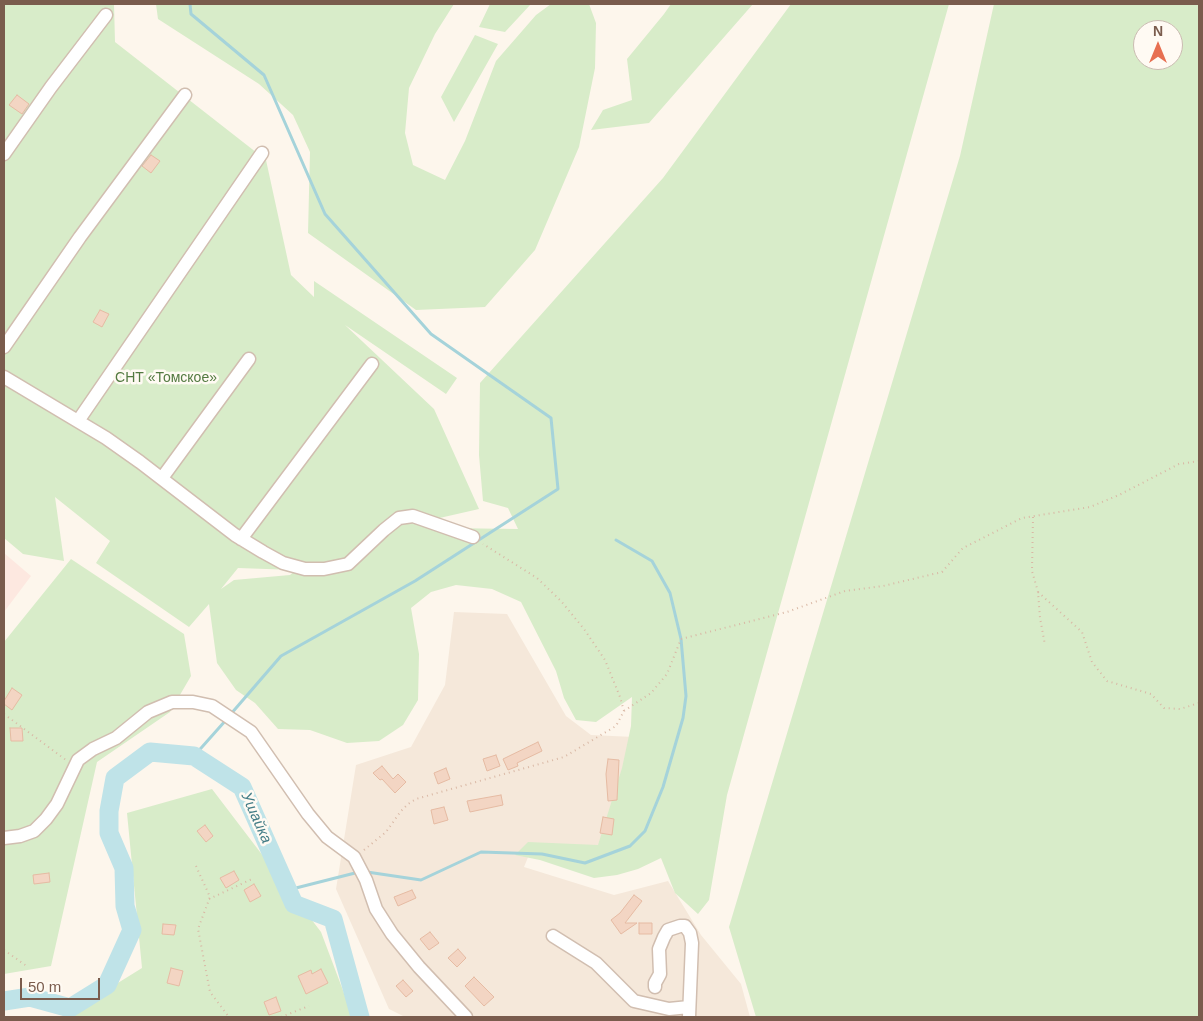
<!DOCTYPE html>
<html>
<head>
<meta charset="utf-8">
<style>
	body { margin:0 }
	#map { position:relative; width:1203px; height:1021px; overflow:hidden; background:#fdf6ec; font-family:Arial,sans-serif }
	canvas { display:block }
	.frame { position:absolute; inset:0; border:5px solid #7a5c4d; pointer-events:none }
	.north { position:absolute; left:1133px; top:20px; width:50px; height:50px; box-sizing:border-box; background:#fffaf3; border:1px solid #cabbb1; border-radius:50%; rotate:0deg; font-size:14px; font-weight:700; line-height:20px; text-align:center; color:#7a5c4d }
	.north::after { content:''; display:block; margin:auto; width:18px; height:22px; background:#e76f51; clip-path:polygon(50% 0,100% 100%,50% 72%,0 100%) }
	.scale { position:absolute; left:20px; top:978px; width:80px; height:22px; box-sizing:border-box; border:2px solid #7a5c4d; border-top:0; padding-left:6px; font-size:15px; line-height:18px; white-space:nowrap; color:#7a5c4d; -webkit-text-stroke:4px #fffaf3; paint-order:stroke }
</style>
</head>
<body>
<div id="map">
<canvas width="1203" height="1021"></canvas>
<div class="frame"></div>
<div class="north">N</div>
<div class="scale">50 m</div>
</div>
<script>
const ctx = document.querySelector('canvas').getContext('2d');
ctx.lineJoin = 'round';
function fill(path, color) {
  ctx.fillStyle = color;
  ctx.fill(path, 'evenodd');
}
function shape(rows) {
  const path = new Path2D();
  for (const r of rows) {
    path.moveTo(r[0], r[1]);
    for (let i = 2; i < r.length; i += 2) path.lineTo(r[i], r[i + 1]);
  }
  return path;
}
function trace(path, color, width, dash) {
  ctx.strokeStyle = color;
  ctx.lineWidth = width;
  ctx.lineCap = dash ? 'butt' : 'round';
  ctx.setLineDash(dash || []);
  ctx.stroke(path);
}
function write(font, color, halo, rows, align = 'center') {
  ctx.font = font + ' Arial,sans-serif';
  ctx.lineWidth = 5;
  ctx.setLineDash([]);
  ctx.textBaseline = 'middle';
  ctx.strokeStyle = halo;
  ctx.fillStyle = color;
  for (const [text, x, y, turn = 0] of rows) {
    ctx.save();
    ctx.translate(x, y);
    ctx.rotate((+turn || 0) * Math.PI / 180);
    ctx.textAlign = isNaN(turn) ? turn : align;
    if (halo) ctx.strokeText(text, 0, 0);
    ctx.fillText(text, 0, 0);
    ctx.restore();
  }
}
fill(shape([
	[454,612,507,614,566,716,591,735,634,737,608,851,533,845,524,867,614,895,668,881,701,935,741,984,750,1017,405,1017,389,1009,336,889,356,765,411,747,445,685]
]), '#f5e8da');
fill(shape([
	[4,553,31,576,4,612]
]), '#fde8e0');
fill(shape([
	[4,4,114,4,115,42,266,160,291,275,314,297,314,281,457,378,446,394,345,325,434,409,479,509,422,522,444,528,518,529,508,508,483,501,479,455,480,383,663,178,791,4,949,4,727,795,709,900,698,914,675,893,661,858,638,869,617,875,594,878,540,860,515,855,528,842,598,845,622,768,631,726,632,697,596,722,576,720,564,698,556,671,521,602,492,589,456,585,431,592,411,608,419,654,418,700,403,725,379,741,347,743,310,730,278,729,255,703,236,690,217,663,209,604,189,627,96,563,110,541,55,497,64,561,23,554,4,538],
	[238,568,295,570,295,571,290,575,234,580,221,589],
	[156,4,454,4,435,34,409,88,405,133,413,165,445,180,465,141,496,61,536,15,551,4,589,4,596,23,595,68,579,147,535,250,485,307,416,310,308,233,310,152,293,115,259,84,158,19],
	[490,4,531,4,505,32,479,27],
	[671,4,753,4,649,123,591,130,603,110,632,100,627,59,664,14],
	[994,4,1199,4,1199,1017,756,1017,729,927,960,156],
	[1143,30,1173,30,1173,60,1143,60],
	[475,35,498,44,454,122,441,97],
	[71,559,184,634,191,676,170,712,97,762,51,966,4,974,4,642],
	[212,789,321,932,353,1017,63,1017,142,968,127,813]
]), '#d8ecc9');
trace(shape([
	[190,4,191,14,264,75,325,214,431,334,551,418,558,489,415,581,281,656,230,715],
	[194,756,226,720],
	[367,872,421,880,481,852,542,854,585,863,630,846,645,831,663,787,683,718,686,696,681,639,670,593,652,561,616,540],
	[288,890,359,872]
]), '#a5d3da', 3);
trace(shape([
	[4,1001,30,997,70,1008,107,985,132,930,125,906,124,868,109,833,109,811,115,778,150,752,194,756,242,787,294,904,333,919,360,1017]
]), '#bfe3e8', 19);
const building = shape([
	[17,95,29,104,22,114,9,105,17,95],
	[151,155,160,161,151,173,142,166,151,155],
	[100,310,109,314,102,327,93,322,100,310],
	[12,688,22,695,12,710,4,704,4,701,12,688],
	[10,728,22,728,23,741,11,741,10,728],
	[538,742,542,751,517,763,518,766,508,770,503,759,538,742],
	[496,755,500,766,487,771,483,759,496,755],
	[608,759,619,760,617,800,608,801,606,774,608,759],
	[382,766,393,779,398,774,406,782,395,793,382,779,380,780,373,773,382,766],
	[446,768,450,779,438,784,434,773,446,768],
	[501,795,503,805,470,812,467,801,501,795],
	[444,807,448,820,434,824,431,810,444,807],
	[603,817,614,819,612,835,600,833,603,817],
	[205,825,213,836,206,842,197,831,205,825],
	[234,871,239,880,226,888,220,878,234,871],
	[49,873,50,882,34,884,33,875,49,873],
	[254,884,261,896,250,902,244,890,254,884],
	[412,890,416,898,398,906,394,897,412,890],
	[634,895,642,901,625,923,637,923,621,934,611,920,620,913,634,895],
	[639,923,652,923,652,934,639,934,639,923],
	[163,924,176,925,174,935,162,934,163,924],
	[430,932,439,943,429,950,420,939,430,932],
	[458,949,466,958,457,967,448,958,458,949],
	[171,968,183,971,179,986,167,983,171,968],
	[321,969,328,983,306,994,298,976,311,970,312,974,321,969],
	[474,977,494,997,484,1006,465,986,474,977],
	[403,980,413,991,406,997,396,986,403,980],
	[276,997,281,1011,269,1015,264,1002,276,997]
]);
fill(building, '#f3d5c3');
trace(building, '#e6bba3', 1);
const minor = shape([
	[4,154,51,87,106,15],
	[4,347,80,237,185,95],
	[4,377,106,438,140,462,235,535,263,552,283,563,305,569,324,569,348,564,384,530,399,518,413,516,473,537],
	[78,421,262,153],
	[162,478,249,359],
	[241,539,372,364],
	[4,838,20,836,34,831,46,819,57,804,78,760,93,749,116,738,148,712,172,702,193,702,212,706,251,732,308,814,327,837,354,857,366,880,376,909,392,934,419,967,466,1017],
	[553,936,596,963,634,1001,669,1009,689,1007],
	[655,987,655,983,660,974,659,949,664,937,668,930,680,926,685,926,690,933,692,943,689,1017]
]);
trace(minor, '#d1beb0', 15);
trace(shape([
	[1033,517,1032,571,1038,592,1040,618,1045,645],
	[1038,592,1082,632,1092,662,1107,681,1151,694,1164,708,1180,709,1199,703],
	[624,711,651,693,667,674,681,639,787,612,845,591,883,586,942,572,963,548,1022,518,1090,507,1119,495,1179,464,1199,461],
	[4,714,66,760],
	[364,850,386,832,401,811,408,804,416,799,564,757,616,726,624,711,620,697,605,660,584,629,561,601,537,578,483,544],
	[196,866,210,897,198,929,210,992,229,1017],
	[209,899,252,879],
	[4,950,28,967],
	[281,1017,309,1006]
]), '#d9b8a5', 2, [1, 4]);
trace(minor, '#fff', 12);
write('14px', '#537a41', '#fffaf3', [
	["СНТ «Томское»",166,378]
]);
write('italic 15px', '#437c86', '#fffaf3', [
	["Ушайка",256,818,66]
]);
</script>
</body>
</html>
